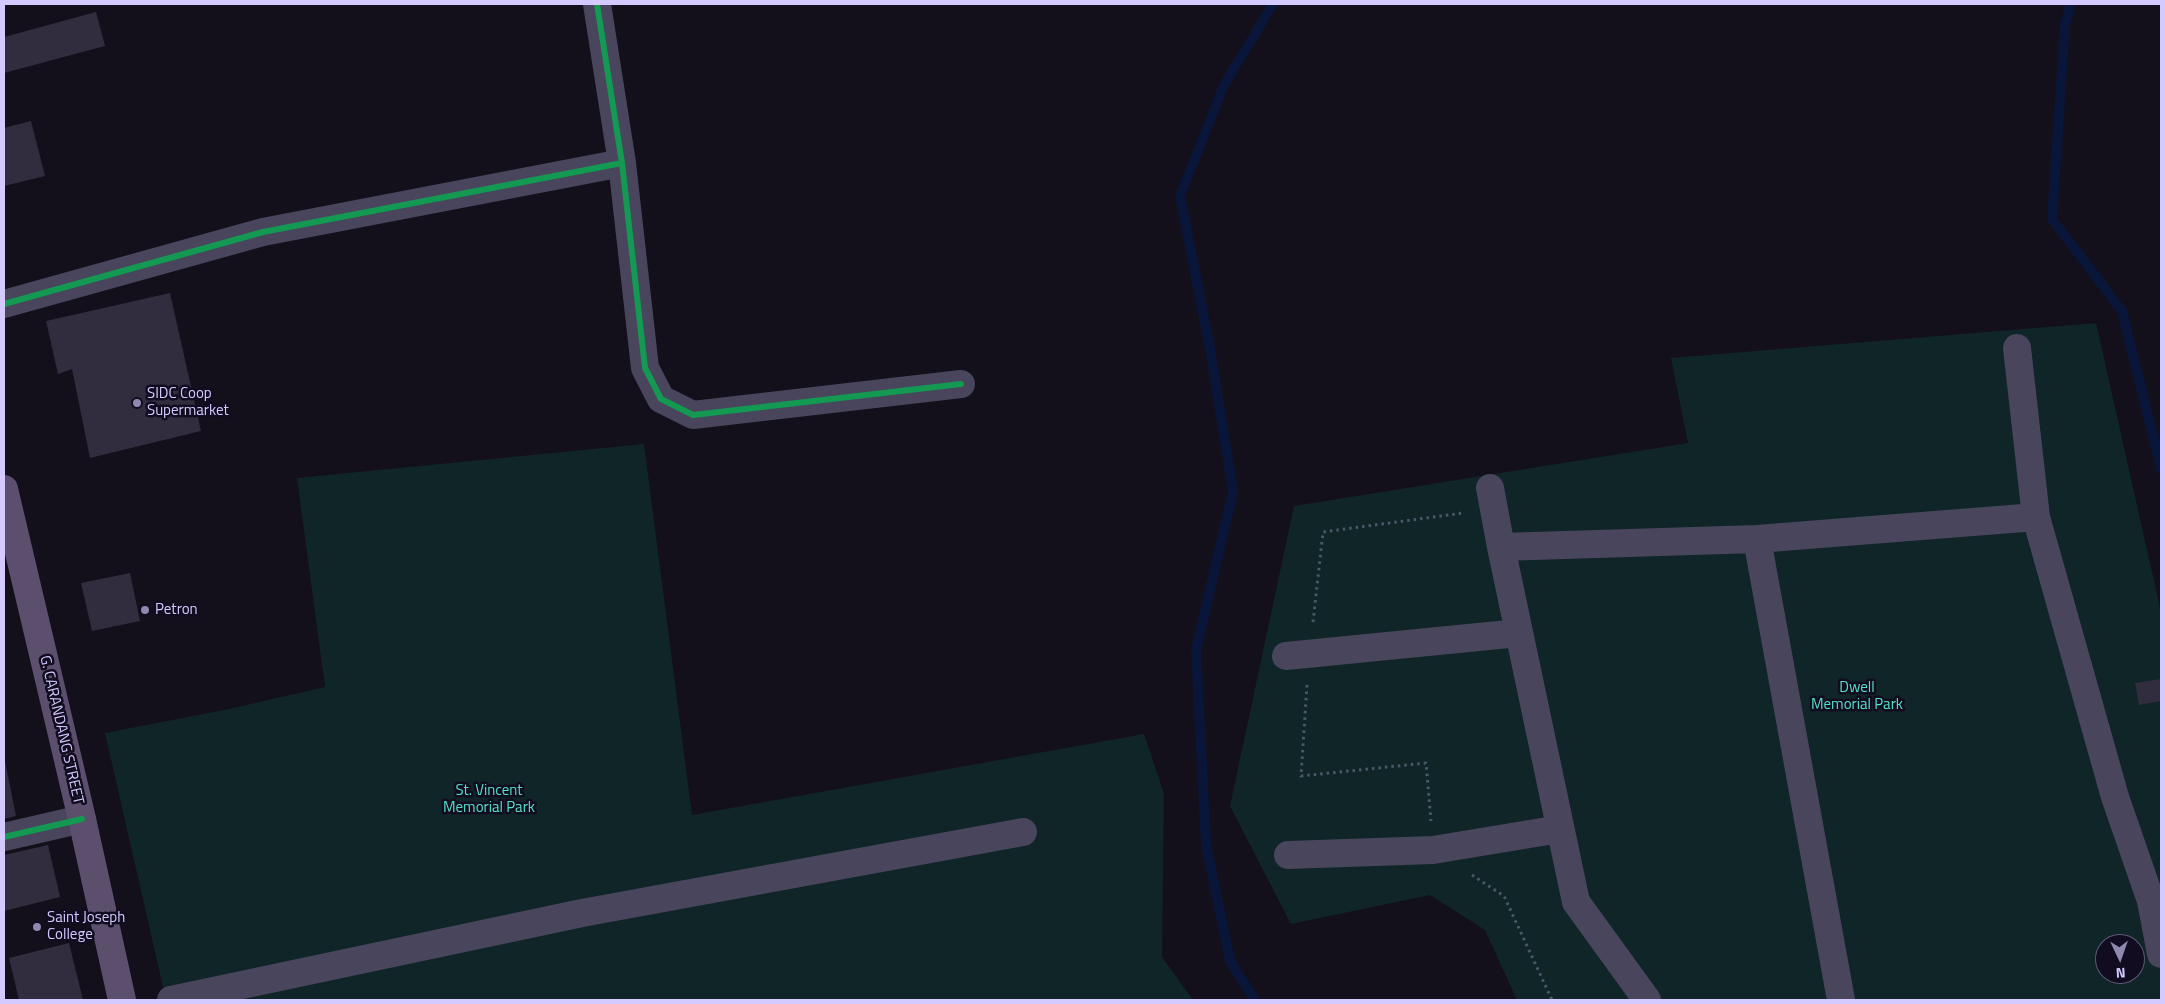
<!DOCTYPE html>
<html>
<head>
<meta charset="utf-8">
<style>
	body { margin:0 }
	#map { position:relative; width:2165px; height:1004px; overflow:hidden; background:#13101b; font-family:"Titillium Web",sans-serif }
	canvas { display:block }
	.frame { position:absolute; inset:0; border:5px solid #d4caff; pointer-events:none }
	.north { position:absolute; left:2095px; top:934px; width:50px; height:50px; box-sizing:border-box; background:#110c1f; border:1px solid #5f5879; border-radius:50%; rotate:177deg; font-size:14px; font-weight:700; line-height:20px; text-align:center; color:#d4caff }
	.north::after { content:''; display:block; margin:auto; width:18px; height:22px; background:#9089af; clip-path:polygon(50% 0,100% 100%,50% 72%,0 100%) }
</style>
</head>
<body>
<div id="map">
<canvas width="2165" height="1004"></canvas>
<div class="frame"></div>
<div class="north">N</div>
</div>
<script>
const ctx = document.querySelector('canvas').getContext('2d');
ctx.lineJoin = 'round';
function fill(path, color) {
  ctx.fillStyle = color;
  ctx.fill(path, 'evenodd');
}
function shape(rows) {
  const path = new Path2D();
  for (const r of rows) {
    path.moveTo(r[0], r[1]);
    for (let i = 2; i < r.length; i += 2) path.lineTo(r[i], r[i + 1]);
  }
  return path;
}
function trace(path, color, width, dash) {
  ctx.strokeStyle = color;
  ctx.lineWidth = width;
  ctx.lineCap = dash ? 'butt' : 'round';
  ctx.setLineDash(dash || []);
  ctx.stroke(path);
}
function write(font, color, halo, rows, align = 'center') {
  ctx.font = font + ' "Titillium Web",sans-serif';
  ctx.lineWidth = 5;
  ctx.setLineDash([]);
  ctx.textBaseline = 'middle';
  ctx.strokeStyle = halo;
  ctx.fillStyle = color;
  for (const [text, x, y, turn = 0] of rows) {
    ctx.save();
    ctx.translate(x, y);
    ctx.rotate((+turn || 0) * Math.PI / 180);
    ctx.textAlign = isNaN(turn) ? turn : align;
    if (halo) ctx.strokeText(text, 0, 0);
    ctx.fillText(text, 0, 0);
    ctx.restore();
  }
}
fill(shape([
	[2096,323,2161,612,2161,1000,1517,1000,1485,930,1430,895,1291,924,1230,806,1294,506,1688,443,1671,358],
	[2105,944,2135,944,2135,974,2105,974],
	[644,444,692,815,1144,734,1164,794,1162,957,1193,1000,166,1000,105,733,229,709,325,687,297,478]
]), '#102527');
trace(shape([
	[2071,4,2065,24,2052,219,2122,311,2161,469],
	[1255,1000,1230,961,1206,844,1196,650,1233,491,1210,349,1180,196,1224,85,1273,4]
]), '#091639', 10);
fill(shape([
	[96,12,105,46,4,73,4,37],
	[31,121,45,176,4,186,4,128],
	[170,293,201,431,90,458,72,369,58,374,46,321],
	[130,573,140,621,92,631,81,583],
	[2161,679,2161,701,2139,705,2135,683],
	[5,761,16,816,4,819,4,762],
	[48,845,60,897,4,911,4,855],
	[69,943,83,1000,19,1000,9,958]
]), '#312d3e');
trace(shape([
	[1313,622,1323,532,1463,513],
	[1307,685,1301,776,1426,763,1431,821],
	[1472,875,1504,896,1552,1000]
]), '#4a5868', 3, [2.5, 4]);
trace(shape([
	[597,4,622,163,645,368,661,399,693,415,961,384],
	[4,304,263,232,622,163],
	[2017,348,2036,517,2115,797,2151,901,2161,954],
	[1490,488,1501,547,1576,902,1647,1000],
	[1757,539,1841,1000],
	[1501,547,1757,539,2036,517],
	[1286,656,1519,633],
	[4,837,82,819],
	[1288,855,1433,850,1560,829],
	[171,1000,582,913,1023,832]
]), '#48455c', 28);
trace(shape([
	[4,489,82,819,122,1000]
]), '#5c4e6d', 28);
trace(shape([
	[597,4,622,163,645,368,661,399,693,415,961,384],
	[4,304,263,232,622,163],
	[4,837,82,819]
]), '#139951', 6);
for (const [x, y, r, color] of [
	[137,403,5,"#9089af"],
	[145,610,5,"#9089af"],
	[37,927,5,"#9089af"]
]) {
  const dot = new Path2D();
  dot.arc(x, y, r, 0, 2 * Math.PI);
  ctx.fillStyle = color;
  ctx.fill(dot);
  trace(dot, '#110c1f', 2);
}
write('15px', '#d4caff', '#110c1f', [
	["SIDC Coop",147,394],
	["Supermarket",147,411],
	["Petron",155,610],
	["Saint Joseph",47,918],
	["College",47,935]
], 'left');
write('15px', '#55e0c8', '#110c1f', [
	["Dwell",1857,688],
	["Memorial Park",1857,705],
	["St. Vincent",489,791],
	["Memorial Park",489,808]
]);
write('15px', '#d4caff', '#110c1f', [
	["G. CARANDANG STREET",61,730,77]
]);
</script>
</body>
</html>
